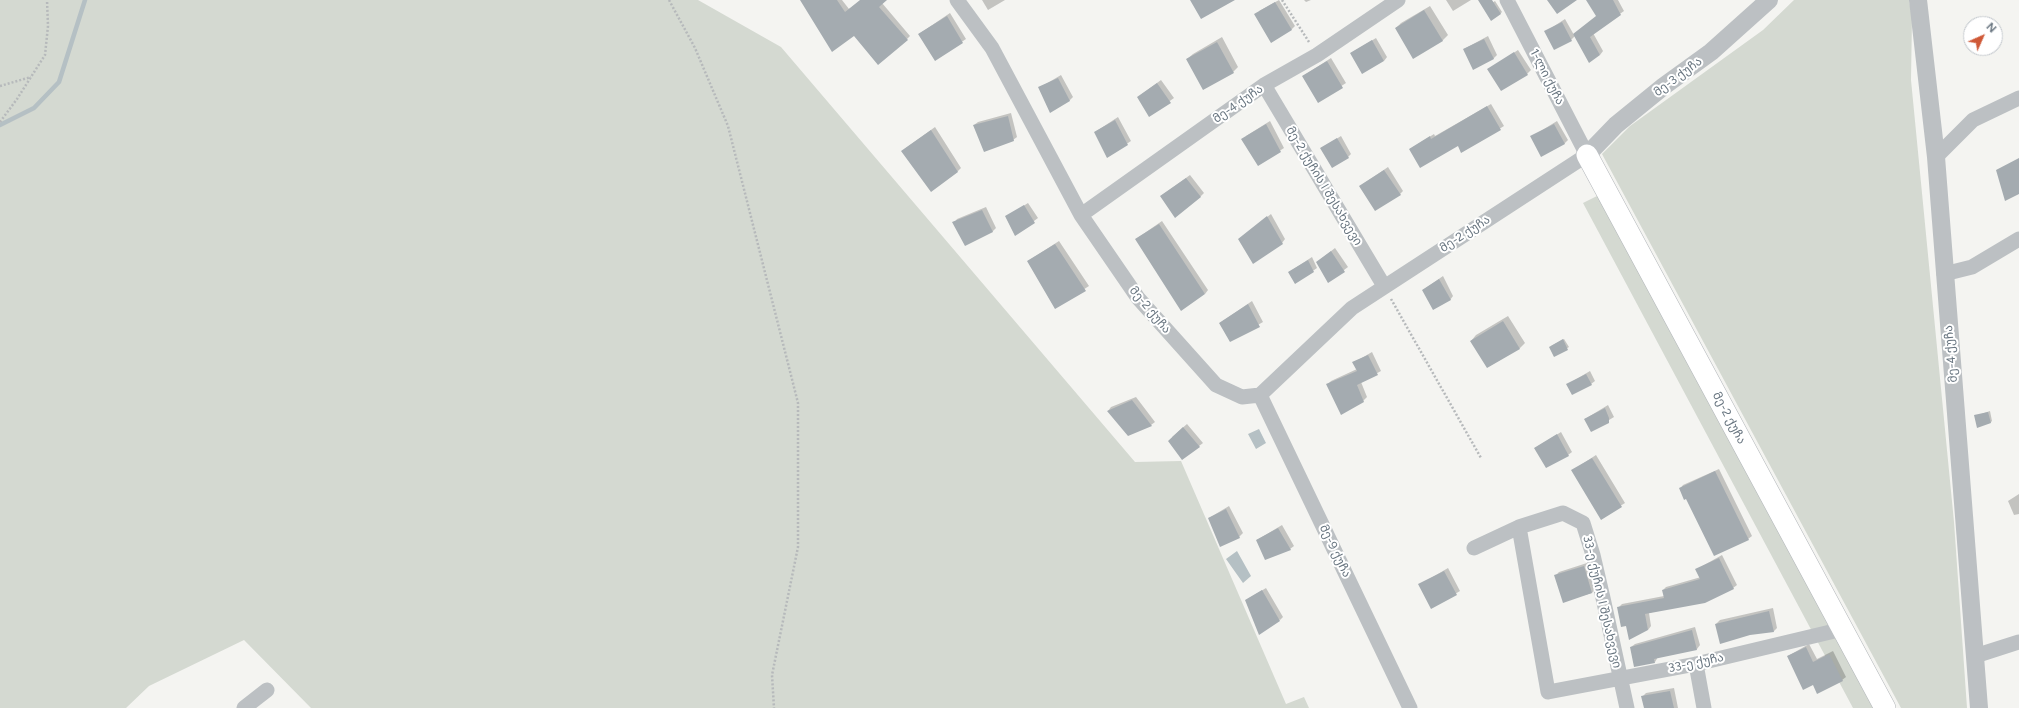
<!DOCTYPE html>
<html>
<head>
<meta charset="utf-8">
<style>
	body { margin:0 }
	#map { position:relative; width:2019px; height:708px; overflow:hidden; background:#f4f4f1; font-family:Figtree,sans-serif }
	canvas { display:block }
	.north { position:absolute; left:1963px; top:16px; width:40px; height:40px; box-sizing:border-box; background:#fff; border:1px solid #c2c7cc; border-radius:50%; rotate:45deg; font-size:11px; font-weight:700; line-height:16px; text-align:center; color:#67747f }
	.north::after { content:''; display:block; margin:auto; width:14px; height:18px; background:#cf5937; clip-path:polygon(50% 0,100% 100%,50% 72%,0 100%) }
</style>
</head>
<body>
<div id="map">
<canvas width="2019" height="708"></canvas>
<div class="north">N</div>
</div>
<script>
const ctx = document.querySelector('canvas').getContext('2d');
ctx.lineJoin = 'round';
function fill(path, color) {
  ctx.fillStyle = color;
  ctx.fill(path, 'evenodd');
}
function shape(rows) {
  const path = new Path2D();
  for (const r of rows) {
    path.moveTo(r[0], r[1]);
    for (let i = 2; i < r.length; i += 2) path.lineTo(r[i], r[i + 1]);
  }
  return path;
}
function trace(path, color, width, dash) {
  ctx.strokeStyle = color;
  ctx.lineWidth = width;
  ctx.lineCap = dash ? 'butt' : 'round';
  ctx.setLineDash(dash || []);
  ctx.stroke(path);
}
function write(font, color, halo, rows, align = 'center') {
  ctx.font = font + ' Figtree,"Noto Sans Georgian",sans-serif';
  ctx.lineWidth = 4;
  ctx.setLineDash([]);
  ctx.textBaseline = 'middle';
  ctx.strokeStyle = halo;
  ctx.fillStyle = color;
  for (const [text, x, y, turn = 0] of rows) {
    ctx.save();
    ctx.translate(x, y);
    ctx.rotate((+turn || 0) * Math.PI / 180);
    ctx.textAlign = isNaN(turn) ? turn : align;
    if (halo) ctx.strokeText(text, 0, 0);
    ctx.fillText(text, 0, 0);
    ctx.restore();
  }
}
fill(shape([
	[0,0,698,0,781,47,1135,462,1181,461,1286,704,1304,697,1309,708,311,708,244,640,149,686,126,708,0,708],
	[1794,0,1909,0,1912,18,1911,80,1954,522,1967,708,1901,708,1602,154,1630,126,1763,30],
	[1599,195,1876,708,1853,708,1583,203]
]), '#d4d9d1');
fill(shape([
	[1259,429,1266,443,1256,449,1248,434],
	[1237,551,1251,576,1243,583,1226,559]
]), '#b5c0c4');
fill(shape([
	[801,0,842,0,849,9,862,0,886,0,882,3,910,36,907,39,854,35],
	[982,0,1005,0,988,10],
	[1279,0,1295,26,1291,30,1259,11],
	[1304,0,1311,0,1306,2],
	[1446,0,1471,0,1453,11],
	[1598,0,1618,0,1624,11,1593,33,1603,51,1600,55,1575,36,1571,40,1545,32,1565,19,1574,35,1597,16],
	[1495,1,1502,12,1500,14,1486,7],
	[1430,6,1448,35,1442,41,1396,28,1401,23],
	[950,13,966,39,936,59,919,34],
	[1488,36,1497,55,1493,59,1464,49],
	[1222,37,1238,67,1233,72,1187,59,1193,54],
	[1376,38,1387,57,1384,61,1351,53],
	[1518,50,1531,70,1527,74,1489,69],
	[1331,58,1346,83,1318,101,1303,76],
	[1061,75,1073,97,1069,101,1039,88],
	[1161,80,1174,98,1150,115,1142,94],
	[1491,104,1504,126,1462,152,1458,145,1410,149,1434,134,1435,136],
	[1011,113,1017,137,1013,140,974,125,978,122],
	[1118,117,1131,141,1107,157,1095,132],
	[1270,121,1284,148,1258,165,1246,136],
	[1557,121,1568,140,1564,144,1531,137],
	[935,127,961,168,957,172,906,148],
	[1341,136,1351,154,1348,157,1322,148],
	[1388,167,1403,191,1400,194,1360,186],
	[1190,175,1204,193,1200,197,1161,196],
	[1028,203,1038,218,1015,235,1006,217],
	[986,207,996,228,992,232,954,223,957,219],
	[1271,214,1285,239,1282,243,1243,236],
	[1162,221,1208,290,1205,294,1136,239],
	[1059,241,1089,286,1055,308,1028,261],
	[1335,248,1348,267,1328,282,1321,259],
	[1312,257,1317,268,1295,283,1289,272],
	[1443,276,1453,296,1450,300,1423,290],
	[1252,301,1263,322,1230,341,1220,323],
	[1508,316,1525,343,1520,348,1488,367,1471,341,1476,335],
	[1564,339,1569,347,1555,356,1551,346],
	[1372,352,1381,371,1361,382,1367,397,1363,401,1328,384,1331,381,1357,369,1353,363],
	[1590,371,1595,381,1591,384,1568,384],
	[1136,397,1155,422,1151,425,1128,435,1108,411,1111,407],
	[1608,405,1614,417,1591,431,1585,419],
	[1990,411,1992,421,1990,423,1975,416],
	[1187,424,1203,443,1182,459,1172,437],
	[1561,432,1572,452,1568,455,1535,448],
	[1596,455,1625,503,1601,518,1573,470],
	[1719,469,1752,536,1748,539,1686,498,1680,489,1683,485],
	[2019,494,2019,514,2014,515,2008,501],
	[1229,506,1243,533,1239,537,1209,518],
	[1282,525,1294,546,1290,549,1257,540],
	[1722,555,1737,585,1733,588,1649,613,1651,626,1648,630,1627,624,1618,608,1622,604,1664,596,1663,590,1666,587,1701,577,1697,569],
	[1587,563,1595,589,1592,593,1564,601,1556,575,1559,572],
	[1448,568,1460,591,1432,608,1419,585],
	[1266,588,1283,617,1280,620,1246,600],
	[1773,608,1777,628,1774,631,1750,634,1716,624,1720,620],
	[1695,627,1700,645,1697,649,1658,657,1655,662,1631,647,1635,644],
	[1809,644,1817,659,1833,651,1846,677,1842,680,1813,684,1788,656],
	[1674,688,1678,708,1645,708,1642,697,1646,693]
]), '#0003');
trace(shape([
	[0,125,34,108,59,82,85,0]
]), '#b5c0c4', 4.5);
fill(shape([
	[800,0,837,0,845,12,860,0,887,0,879,7,908,40,878,65,854,36,832,52],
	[1190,0,1235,0,1201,19],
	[1478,0,1492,0,1501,14,1491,21],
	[1547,0,1577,0,1557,14],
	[1586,0,1613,0,1621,15,1590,37,1600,55,1589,63,1573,34,1596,16],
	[1275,2,1292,30,1271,43,1254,14],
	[1424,10,1443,41,1413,59,1395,28],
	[947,16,963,43,935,61,918,34],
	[1562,22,1572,41,1554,50,1544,31],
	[1484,39,1494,59,1473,70,1463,49],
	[1372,40,1384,61,1362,74,1350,53],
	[1217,42,1234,73,1203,90,1186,59],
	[1514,52,1528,75,1501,91,1487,69],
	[1327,61,1343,88,1318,103,1302,76],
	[1058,78,1070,101,1050,113,1038,87],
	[1157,83,1171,103,1149,117,1137,97],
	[1487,106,1501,130,1461,153,1458,146,1420,168,1409,149,1430,136,1431,139],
	[1008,116,1014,141,984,152,973,125],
	[1115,120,1128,145,1107,158,1094,132],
	[1266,124,1281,152,1258,166,1241,139],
	[1554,124,1565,144,1541,157,1530,136],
	[931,130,958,172,931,192,901,151],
	[1337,138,1349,158,1332,168,1320,148],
	[2019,158,2019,194,2005,201,1996,170],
	[1384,170,1401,195,1375,211,1359,186],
	[1186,178,1201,197,1175,218,1160,196],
	[1024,205,1035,223,1015,236,1005,216],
	[982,210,993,232,965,246,952,222],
	[1267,216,1283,244,1253,264,1238,239],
	[1159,224,1205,294,1181,311,1135,239],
	[1055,244,1086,291,1055,309,1027,261],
	[1331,251,1345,272,1328,283,1316,262],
	[1308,260,1314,272,1295,284,1288,272],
	[1439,279,1451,300,1433,310,1422,290],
	[1248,304,1260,327,1230,342,1219,323],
	[1503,321,1520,349,1487,368,1470,341],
	[1563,339,1568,350,1554,357,1549,347],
	[1368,355,1378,375,1357,385,1364,402,1341,415,1326,384,1357,371,1352,362],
	[1586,374,1592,385,1572,395,1566,384],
	[1132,400,1152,426,1128,436,1107,411],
	[1605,408,1609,418,1609,423,1591,432,1584,419],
	[1988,412,1991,423,1977,428,1974,415],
	[1183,427,1200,447,1182,460,1168,441],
	[1557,434,1569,456,1546,468,1534,448],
	[1592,458,1622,507,1601,520,1571,470],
	[1715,471,1749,540,1714,556,1686,499,1684,500,1679,488],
	[1226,509,1240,538,1220,547,1208,518],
	[1278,528,1291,550,1265,560,1256,540],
	[1719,558,1734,589,1705,603,1645,614,1648,630,1629,640,1626,626,1621,627,1617,607,1664,598,1662,590,1700,579,1695,569],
	[1584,566,1592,593,1563,603,1554,575],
	[1444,571,1457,595,1431,609,1418,584],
	[1262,590,1280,621,1259,635,1245,600],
	[1769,611,1774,632,1750,635,1720,644,1715,624],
	[1692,630,1697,650,1654,659,1655,663,1634,667,1630,647],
	[1806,647,1813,662,1829,654,1843,681,1817,694,1813,685,1803,690,1787,656],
	[1670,691,1674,708,1644,708,1641,696]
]), '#a4abb0');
const secondary = shape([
	[1587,155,1885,708]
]);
trace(secondary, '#b1b5b9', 22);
trace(shape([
	[669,0,695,48,728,126,798,403,798,547,772,675,774,708],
	[1282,0,1309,42],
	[0,86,31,77],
	[0,122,17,99,45,55,48,26,47,0],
	[1391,299,1481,458]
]), '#b6b9bb', 2.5, [2, 2]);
trace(shape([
	[957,0,992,48,1081,215,1138,298,1216,385,1242,397,1260,395,1352,308,1587,155,1507,0],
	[1264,85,1384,286],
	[1936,157,1973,120,2019,98],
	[1081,215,1264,85,1317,55,1398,0],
	[1944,274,1972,267,2019,239],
	[1260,395,1410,708],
	[1519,527,1548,692,1696,664,1843,629],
	[1474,548,1519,527,1563,513,1583,523,1593,555,1603,598,1627,708],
	[1975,656,2019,642],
	[1696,664,1704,708],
	[244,708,267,690]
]), '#bcc0c3', 15);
trace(shape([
	[1918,0,1936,157,1979,708],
	[1587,155,1616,125,1664,86,1711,52,1769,0]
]), '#bcc0c3', 18);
trace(secondary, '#fff', 21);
write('12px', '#67747f', '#fff', [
	["1-ლი ქუჩა",1547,77,63],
	["მე-3 ქუჩა",1678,77,-37],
	["მე-4 ქუჩა",1238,104,-35],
	["მე-2 ქუჩის I შესახვევი",1324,186,59],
	["მე-2 ქუჩა",1465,234,-33],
	["მე-2 ქუჩა",1150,310,50],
	["მე-4 ქუჩა",1951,354,-95],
	["მე-2 ქუჩა",1729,418,62],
	["მე-9 ქუჩა",1335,551,64],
	["33-ე ქუჩის I შესახვევი",1602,602,77],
	["33-ე ქუჩა",1696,663,-12]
]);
</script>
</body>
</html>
